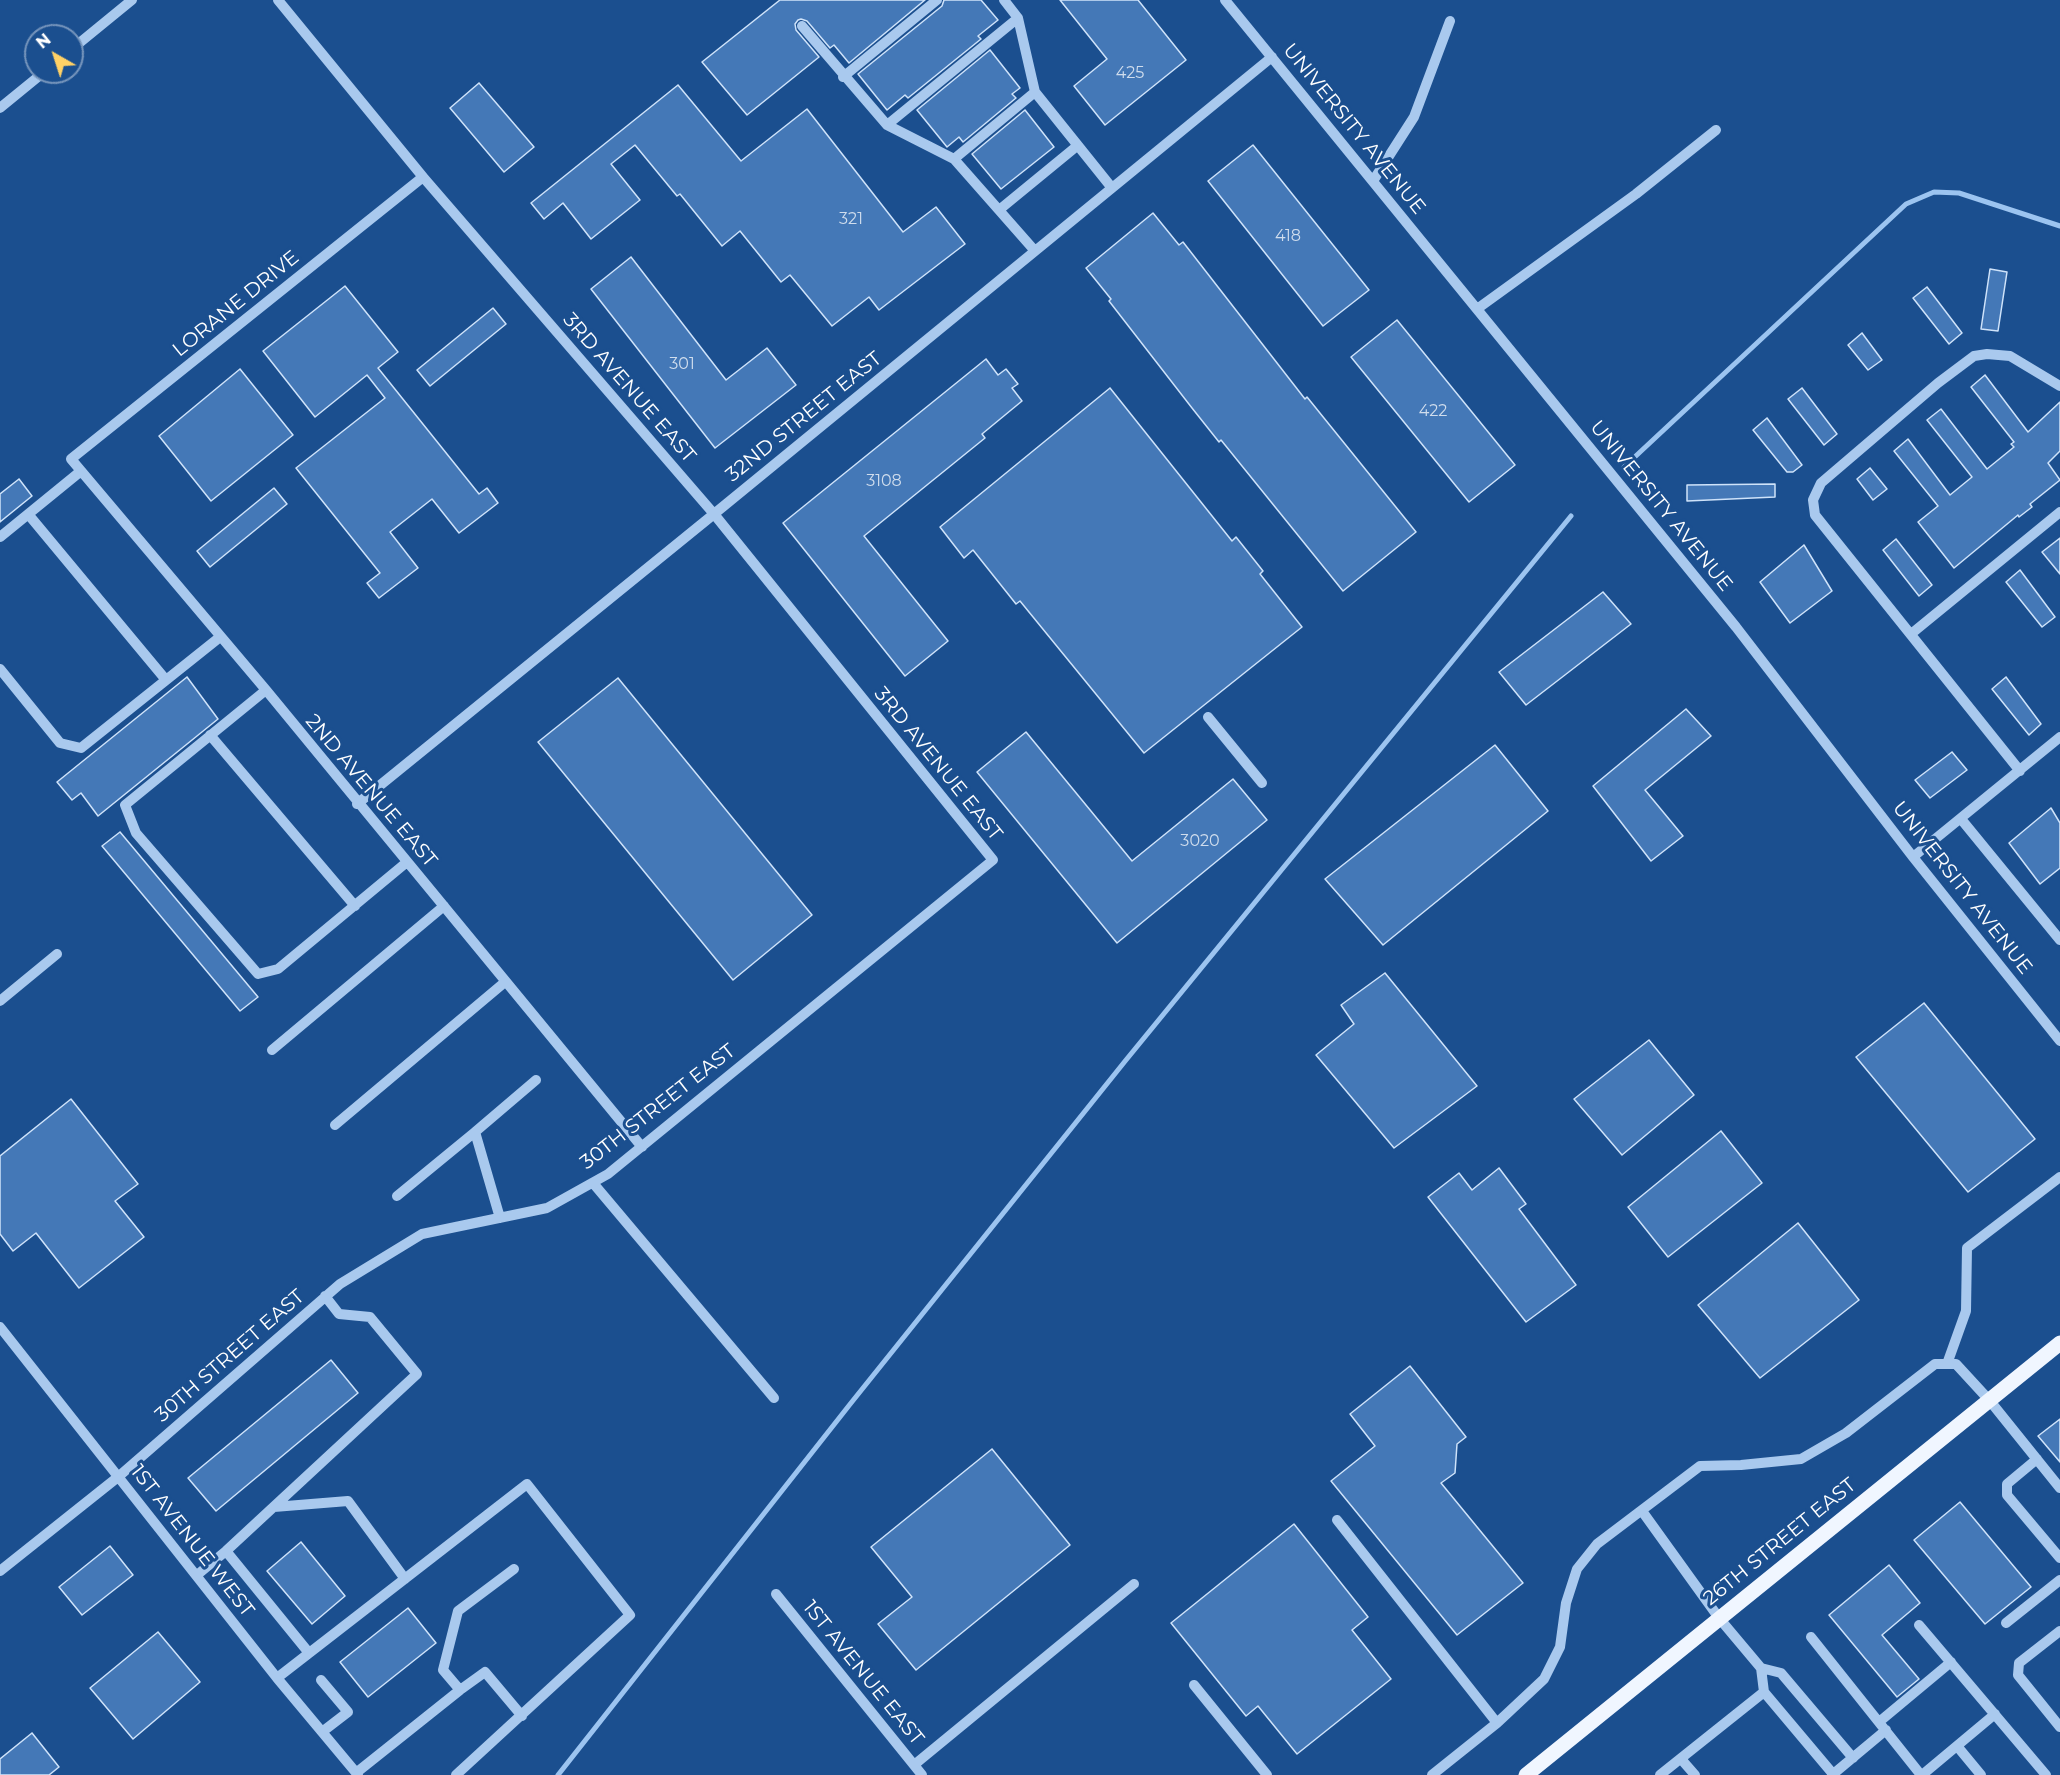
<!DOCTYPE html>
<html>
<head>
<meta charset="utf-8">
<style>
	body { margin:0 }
	#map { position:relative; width:2060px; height:1775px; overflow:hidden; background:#1b4f8f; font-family:Montserrat,sans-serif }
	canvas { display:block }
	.north { position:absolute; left:24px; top:24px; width:60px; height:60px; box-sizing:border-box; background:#1b4f8f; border:2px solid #7695bc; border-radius:50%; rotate:321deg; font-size:16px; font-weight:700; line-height:24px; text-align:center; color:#fff }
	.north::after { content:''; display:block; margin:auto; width:21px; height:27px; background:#ffd166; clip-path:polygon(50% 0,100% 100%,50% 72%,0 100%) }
</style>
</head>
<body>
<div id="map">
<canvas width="2060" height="1775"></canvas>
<div class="north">N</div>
</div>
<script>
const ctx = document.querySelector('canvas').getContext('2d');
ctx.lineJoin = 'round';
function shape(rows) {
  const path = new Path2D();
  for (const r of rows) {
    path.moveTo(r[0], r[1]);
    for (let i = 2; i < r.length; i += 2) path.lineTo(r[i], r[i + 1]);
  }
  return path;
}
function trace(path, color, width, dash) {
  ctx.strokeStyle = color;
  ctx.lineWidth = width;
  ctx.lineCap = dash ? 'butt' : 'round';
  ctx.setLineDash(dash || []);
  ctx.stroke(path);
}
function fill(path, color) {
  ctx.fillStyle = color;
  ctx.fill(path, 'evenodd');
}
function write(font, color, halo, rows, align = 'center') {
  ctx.font = font + ' Montserrat,sans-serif';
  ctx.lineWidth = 6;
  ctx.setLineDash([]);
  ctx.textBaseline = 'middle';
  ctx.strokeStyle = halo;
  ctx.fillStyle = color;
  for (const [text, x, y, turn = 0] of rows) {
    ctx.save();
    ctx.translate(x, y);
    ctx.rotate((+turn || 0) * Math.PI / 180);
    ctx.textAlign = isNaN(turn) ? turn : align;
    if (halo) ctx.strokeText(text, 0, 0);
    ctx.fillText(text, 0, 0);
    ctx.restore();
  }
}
trace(shape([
	[1624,467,1906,204,1934,192,1959,193,2060,226],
	[558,1775,851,1403,1126,1060,1571,516]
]), '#9cc4f0', 5);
const building = shape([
	[780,0,925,0,849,63,834,45,830,48,807,21,801,19,798,20,795,24,796,30,819,57,747,115,702,62,780,0],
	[944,0,981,0,998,20,978,36,981,39,908,98,905,95,887,110,858,74,942,6,944,0],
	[1060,0,1138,0,1186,60,1105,125,1074,86,1107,59,1060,0],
	[990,50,1020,88,1012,94,1016,98,963,142,959,137,947,147,917,110,990,50],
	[479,83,534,147,504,172,450,108,479,83],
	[678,85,741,161,807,109,903,232,936,207,965,244,879,310,869,297,832,326,790,275,781,282,740,231,722,246,680,194,677,196,635,145,611,164,640,200,591,239,563,203,544,219,531,203,678,85],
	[1025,110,1054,147,1001,189,972,154,1025,110],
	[1253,145,1369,290,1323,326,1208,181,1253,145],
	[1153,213,1179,245,1183,242,1305,399,1307,397,1416,532,1343,591,1221,440,1219,442,1192,408,1109,301,1111,299,1086,268,1153,213],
	[631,257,726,380,767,348,796,385,715,448,591,289,631,257],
	[1990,269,2007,272,1998,331,1981,329,1990,269],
	[345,286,398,352,378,368,479,494,487,488,498,503,459,533,432,499,390,532,418,568,379,598,367,583,380,573,296,468,385,398,367,375,315,417,263,351,345,286],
	[1927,287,1962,333,1949,344,1913,298,1927,287],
	[493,308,506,324,430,386,417,370,493,308],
	[1397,320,1515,465,1469,502,1351,357,1397,320],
	[1862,333,1882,360,1868,370,1848,345,1862,333],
	[986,359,998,375,1006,369,1018,384,1012,388,1022,401,982,434,985,438,864,536,948,641,905,676,783,523,986,359],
	[240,369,293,435,211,501,159,436,240,369],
	[1985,375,2028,432,2060,402,2060,451,2048,463,2060,480,2030,504,2032,507,2019,517,2018,515,1954,568,1918,522,1938,506,1894,451,1908,439,1950,495,1972,477,1927,420,1941,409,1987,469,2014,447,2011,444,2014,442,1971,387,1985,375],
	[1110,388,1232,541,1236,537,1263,571,1260,574,1302,627,1144,753,1020,601,1016,604,973,550,964,558,940,527,1110,388],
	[1802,388,1837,434,1824,445,1788,399,1802,388],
	[1767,418,1802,465,1793,472,1787,472,1753,430,1767,418],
	[1870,468,1887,489,1873,500,1857,479,1870,468],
	[19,479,32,496,0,522,0,494,19,479],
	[1775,484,1775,497,1687,501,1687,485,1775,484],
	[274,488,287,504,210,567,197,551,274,488],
	[2060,538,2060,574,2042,552,2060,538],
	[1896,539,1932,585,1919,596,1883,550,1896,539],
	[1804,545,1832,591,1790,623,1760,582,1804,545],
	[2020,570,2055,617,2042,627,2006,582,2020,570],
	[1603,592,1631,624,1526,705,1499,672,1603,592],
	[187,677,218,719,98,816,81,793,72,800,57,782,187,677],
	[2006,677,2041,724,2029,735,1992,689,2006,677],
	[618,678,812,915,733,980,538,742,618,678],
	[1686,709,1711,736,1645,790,1683,836,1651,861,1593,786,1686,709],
	[1026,732,1132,861,1233,779,1267,820,1117,943,977,772,1026,732],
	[1495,745,1548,811,1383,945,1325,879,1495,745],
	[1952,752,1967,770,1930,798,1915,780,1952,752],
	[2051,808,2060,823,2060,868,2040,884,2009,843,2051,808],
	[120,832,258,997,240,1011,102,846,120,832],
	[1385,973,1477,1086,1394,1148,1316,1055,1354,1024,1341,1005,1385,973],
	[1924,1003,2035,1139,1968,1192,1856,1057,1924,1003],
	[1649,1040,1694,1095,1622,1155,1574,1099,1649,1040],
	[71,1099,138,1184,115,1201,144,1237,79,1288,36,1233,13,1251,0,1234,0,1156,71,1099],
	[1721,1131,1762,1183,1668,1257,1628,1207,1721,1131],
	[1499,1168,1526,1204,1519,1209,1576,1285,1526,1322,1428,1197,1459,1173,1472,1190,1499,1168],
	[1798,1223,1859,1300,1760,1378,1698,1305,1798,1223],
	[331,1360,358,1393,216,1511,188,1478,331,1360],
	[1410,1366,1466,1437,1457,1444,1455,1473,1441,1483,1523,1583,1457,1635,1331,1481,1375,1446,1350,1414,1410,1366],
	[2060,1419,2060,1462,2038,1436,2060,1419],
	[992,1449,1070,1545,916,1670,878,1624,912,1597,871,1547,992,1449],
	[1960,1502,2031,1587,1985,1624,1914,1540,1960,1502],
	[1294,1524,1368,1617,1352,1630,1391,1679,1297,1754,1258,1706,1246,1716,1171,1623,1294,1524],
	[301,1542,345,1596,312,1624,267,1571,301,1542],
	[110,1546,133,1575,82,1615,59,1587,110,1546],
	[1889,1565,1920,1603,1882,1635,1919,1679,1897,1697,1829,1615,1889,1565],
	[408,1608,436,1643,368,1697,340,1662,408,1608],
	[158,1632,200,1682,133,1739,90,1688,158,1632],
	[32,1733,59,1767,49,1775,0,1775,0,1759,32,1733]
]);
fill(building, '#4478b7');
trace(building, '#cfe3fa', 1.5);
trace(shape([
	[1004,0,1018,18,1035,92,1112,188],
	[1225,0,1736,627,1913,857,2060,1041],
	[802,26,887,125,954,159,1035,251],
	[72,49,132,0],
	[843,77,937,0],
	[0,108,44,72],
	[887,125,1018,18],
	[954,159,1035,92],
	[423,177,71,459,266,690,642,1147],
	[1373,181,1414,117,1450,21],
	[999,210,1077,146],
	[1477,309,1636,194,1716,130],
	[28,514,166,680],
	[0,537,81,471],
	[1911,634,2060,512],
	[0,669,60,743,81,748,220,637],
	[266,690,125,805,136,833,258,974,278,969,407,862],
	[1208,717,1262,783],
	[210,735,355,906],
	[2020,771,1815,515,1813,500,1821,483,1938,383,1974,356,1987,354,2010,356,2060,386],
	[357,804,714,514,1272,57],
	[1961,819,2060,940],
	[1913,857,2060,737],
	[0,1001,57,954],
	[272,1050,444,906],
	[335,1125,505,982],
	[475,1132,536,1080],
	[593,1183,774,1398],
	[397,1196,475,1132,500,1218],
	[0,1327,277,1678,358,1775],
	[1947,1364,1956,1364,1990,1401,2060,1488],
	[2037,1459,2007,1484,2007,1495,2060,1558],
	[274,1507,348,1501,405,1579],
	[1642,1511,1719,1618,1761,1668,1764,1692,1833,1774],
	[1337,1520,1497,1723],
	[226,1551,309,1653],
	[0,1571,118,1477,340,1284,422,1234,547,1208,608,1174,993,860,714,514,423,177,278,0],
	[197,1575,226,1551,417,1374,370,1317,339,1314,325,1296],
	[776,1594,922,1775],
	[2006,1623,2060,1580],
	[1919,1625,2046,1775],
	[2060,1631,2019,1663,2018,1675,2060,1727],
	[1811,1637,1921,1775],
	[1761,1668,1781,1673,1853,1758],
	[277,1678,527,1484,630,1615,456,1775],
	[321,1680,348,1712,322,1732],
	[1194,1685,1267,1775],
	[460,1690,443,1670,458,1611,514,1569],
	[1879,1722,1951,1662],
	[1957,1746,1981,1775],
	[1681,1759,1695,1775],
	[914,1765,1134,1584],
	[356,1773,460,1690,485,1672,522,1716],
	[1432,1775,1497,1723,1544,1679,1560,1647,1566,1603,1577,1569,1597,1544,1700,1466,1741,1465,1801,1459,1846,1433,1935,1364,1947,1364,1966,1311,1967,1248,2060,1177],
	[1660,1775,1764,1692],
	[1832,1775,1886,1730],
	[1922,1775,1995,1714]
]), '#a9c9ee', 10);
trace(shape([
	[1526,1775,2060,1343]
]), '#f0f6ff', 15);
write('16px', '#d0dded', null, [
	["425",1130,73],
	["321",851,219],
	["418",1288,236],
	["301",682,364],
	["422",1433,411],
	["3108",884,481],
	["3020",1200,841]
]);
write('20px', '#fff', '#1b4f8f', [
	["UNIVERSITY AVENUE",1354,129,51],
	["LORANE DRIVE",236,304,-39],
	["3RD AVENUE EAST",629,388,49],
	["32ND STREET EAST",804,417,-39],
	["UNIVERSITY AVENUE",1661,506,51],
	["3RD AVENUE EAST",938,764,51],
	["2ND AVENUE EAST",371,791,50],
	["UNIVERSITY AVENUE",1962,888,52],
	["30TH STREET EAST",658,1107,-38],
	["30TH STREET EAST",230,1356,-41],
	["1ST AVENUE WEST",192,1541,52],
	["26TH STREET EAST",1780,1542,-39],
	["1ST AVENUE EAST",863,1673,51]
]);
</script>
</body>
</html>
